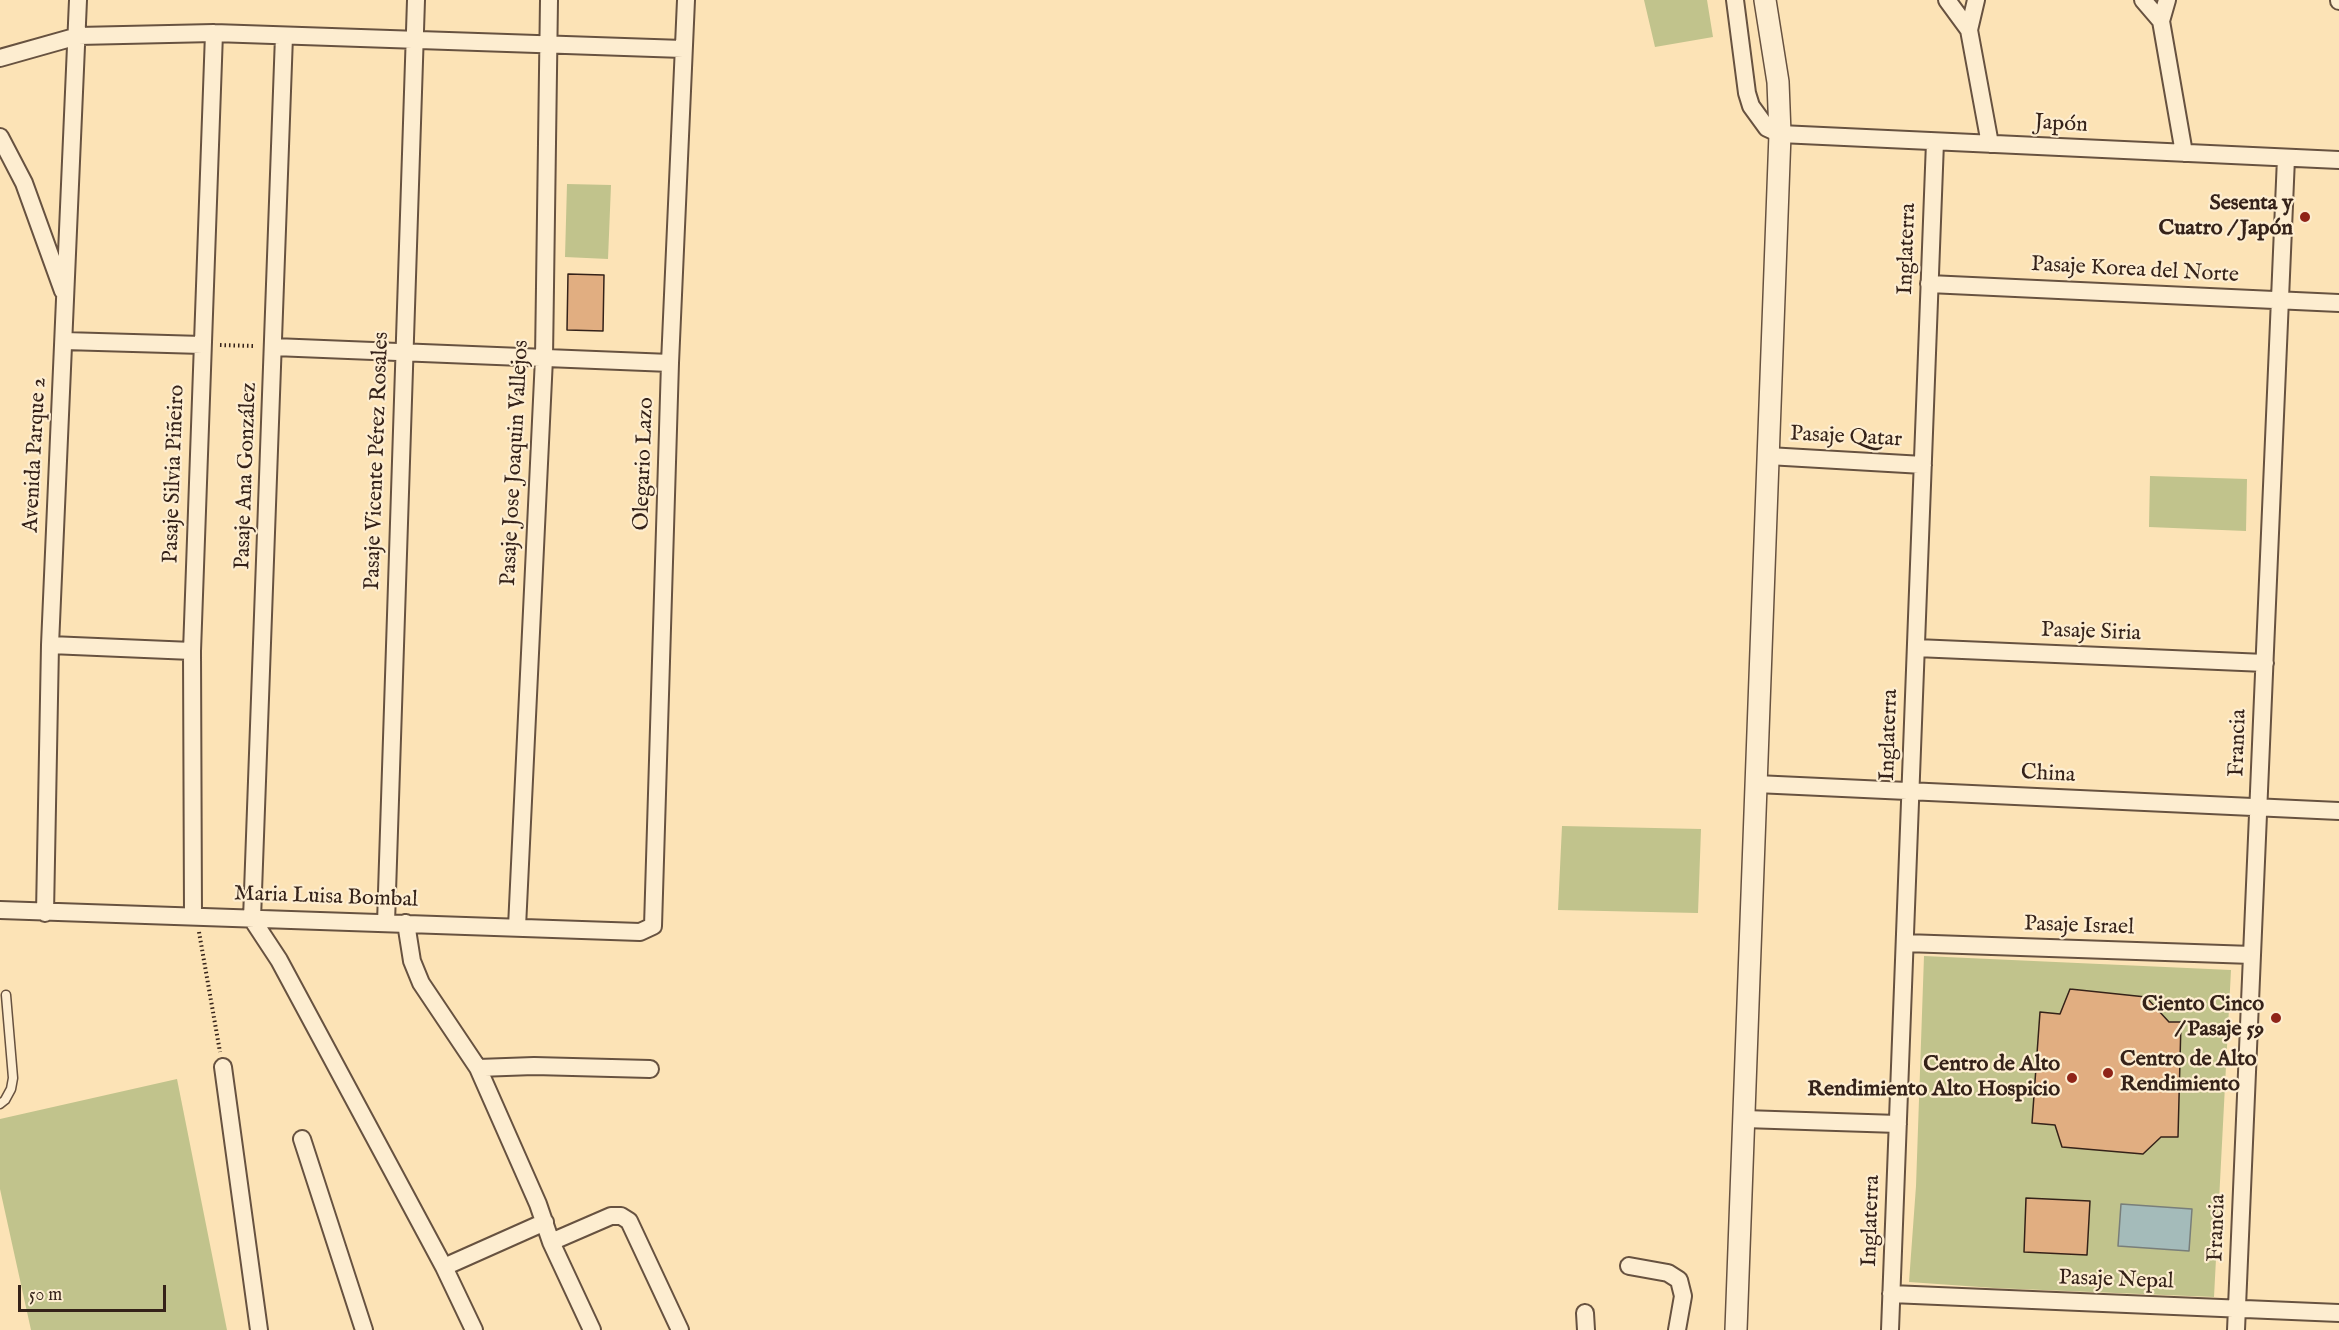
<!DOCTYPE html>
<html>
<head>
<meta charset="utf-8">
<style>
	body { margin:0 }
	#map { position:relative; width:2339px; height:1330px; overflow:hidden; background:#fce3b6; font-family:"IM FELL English",serif }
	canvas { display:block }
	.scale { position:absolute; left:18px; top:1285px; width:148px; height:27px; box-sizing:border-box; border:3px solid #352219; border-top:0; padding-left:8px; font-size:18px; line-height:21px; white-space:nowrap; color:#352219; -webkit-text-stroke:4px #fdedd0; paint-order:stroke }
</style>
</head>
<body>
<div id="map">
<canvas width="2339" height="1330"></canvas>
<div class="scale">50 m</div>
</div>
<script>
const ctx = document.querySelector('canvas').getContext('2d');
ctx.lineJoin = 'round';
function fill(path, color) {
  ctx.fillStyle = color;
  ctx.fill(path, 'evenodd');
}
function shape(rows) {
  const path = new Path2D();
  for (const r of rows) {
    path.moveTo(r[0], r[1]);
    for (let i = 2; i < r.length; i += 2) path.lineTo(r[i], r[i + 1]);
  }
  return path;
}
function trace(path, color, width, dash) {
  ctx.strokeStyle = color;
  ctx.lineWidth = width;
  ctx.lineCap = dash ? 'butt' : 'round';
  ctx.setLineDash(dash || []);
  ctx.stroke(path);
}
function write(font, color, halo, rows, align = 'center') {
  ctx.font = font + ' "IM FELL English",serif';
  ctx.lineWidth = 4.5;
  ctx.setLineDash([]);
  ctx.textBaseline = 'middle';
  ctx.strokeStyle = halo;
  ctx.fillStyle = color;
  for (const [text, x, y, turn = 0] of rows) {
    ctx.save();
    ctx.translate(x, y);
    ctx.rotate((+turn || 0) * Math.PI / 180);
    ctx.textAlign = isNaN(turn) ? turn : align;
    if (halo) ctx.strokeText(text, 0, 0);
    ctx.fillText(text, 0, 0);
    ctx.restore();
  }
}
fill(shape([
	[1644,0,1707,0,1713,37,1655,47],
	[567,184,611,185,608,259,565,257],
	[2150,476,2247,479,2246,531,2149,527],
	[1562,826,1701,829,1698,913,1558,910],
	[1924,956,2231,970,2214,1297,1994,1288,1909,1282,1916,1186],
	[177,1079,227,1330,31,1330,0,1189,0,1119]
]), '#c1c38c');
const water = shape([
	[2121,1204,2192,1209,2189,1251,2118,1246,2121,1204]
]);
fill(water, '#a4bbba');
trace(water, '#787e7a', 1.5);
const building = shape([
	[568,274,604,275,603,331,567,330,568,274],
	[2070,989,2146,997,2169,1022,2181,1022,2178,1137,2161,1137,2143,1154,2062,1147,2055,1125,2032,1123,2040,1012,2060,1014,2070,989],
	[2026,1198,2090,1201,2087,1255,2024,1252,2026,1198]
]);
fill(building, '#e1ae81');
trace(building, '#352219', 1.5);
const service = shape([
	[0,1104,5,1100,11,1089,13,1078,6,995]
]);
const minor = shape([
	[1735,0,1747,93,1751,106,1767,128,1780,134,2339,160],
	[1947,0,1969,30],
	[1976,0,1969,30,1990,144],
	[2143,0,2161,21],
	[2167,0,2161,21,2184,153],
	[2339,0,2339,1],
	[284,36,252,919,279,960,393,1172,444,1267,474,1330],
	[0,58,78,36,214,33,683,49],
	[0,137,24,183,63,291],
	[1929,284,2339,303],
	[64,341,202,345],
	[274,347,670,363],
	[1768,456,1923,465],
	[50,645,192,651],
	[1916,648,2265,663],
	[1756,784,2339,811],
	[0,910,640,932,653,926,670,363,686,0],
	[45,913,50,645,78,0],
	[193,916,192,651,214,33],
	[386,923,416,0],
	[406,923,412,961,421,983,478,1068,538,1204,551,1242,592,1330],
	[517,927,544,358,549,0],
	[1905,943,2252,955],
	[223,1067,259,1330],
	[478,1068,534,1066,650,1069],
	[1744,1119,1898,1124],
	[302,1139,364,1330],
	[551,1242,611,1216,621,1216,629,1221,680,1330],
	[1629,1266,1668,1273,1679,1280,1683,1296,1677,1330],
	[444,1267,545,1222],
	[1891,1294,2339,1313],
	[1585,1313,1586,1330],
	[1890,1330,1935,142],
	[2236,1330,2286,158]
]);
const tertiary = shape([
	[1736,1330,1780,134,1778,82,1765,0]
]);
trace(service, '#675240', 11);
trace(minor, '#675240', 20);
trace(tertiary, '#675240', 24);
trace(shape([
	[220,345,255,346],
	[199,932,220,1052]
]), '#352219', 4, [1.5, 3]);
trace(service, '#fdedd0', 8);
trace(minor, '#fdedd0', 16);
trace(tertiary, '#fdedd0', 21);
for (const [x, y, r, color] of [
	[2305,217,6,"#8f2418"],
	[2276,1018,6,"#8f2418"],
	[2108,1073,6,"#8f2418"],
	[2072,1078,6,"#8f2418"]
]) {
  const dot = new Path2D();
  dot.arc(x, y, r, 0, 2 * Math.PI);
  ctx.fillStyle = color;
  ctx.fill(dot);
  trace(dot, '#fdedd0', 2);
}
write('22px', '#352219', '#fdedd0', [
	["Japón",2061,125,3],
	["Inglaterra",1908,249,-88],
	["Pasaje Korea del Norte",2135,271,3],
	["Pasaje Qatar",1846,438,3],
	["Avenida Parque 2",36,455,-87],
	["Pasaje Vicente Pérez Rosales",378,461,-88],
	["Pasaje Jose Joaquin Vallejos",516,463,-87],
	["Olegario Lazo",645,464,-88],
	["Pasaje Silvia Piñeiro",175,474,-88],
	["Pasaje Ana González",247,476,-88],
	["Pasaje Siria",2091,633,2],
	["Inglaterra",1890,735,-88],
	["Francia",2239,743,-88],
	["China",2048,775,3],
	["Maria Luisa Bombal",326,898,2],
	["Pasaje Israel",2079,927,2],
	["Inglaterra",1872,1221,-88],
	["Francia",2218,1228,-88],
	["Pasaje Nepal",2116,1281,2]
]);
write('bold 22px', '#352219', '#fdedd0', [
	["Sesenta y",2293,204],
	["Cuatro / Japón",2293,229],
	["Ciento Cinco",2264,1005],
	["/ Pasaje 59",2264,1030],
	["Centro de Alto",2120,1060,"left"],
	["Rendimiento",2120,1085,"left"],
	["Centro de Alto",2060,1065],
	["Rendimiento Alto Hospicio",2060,1090]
], 'right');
</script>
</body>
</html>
